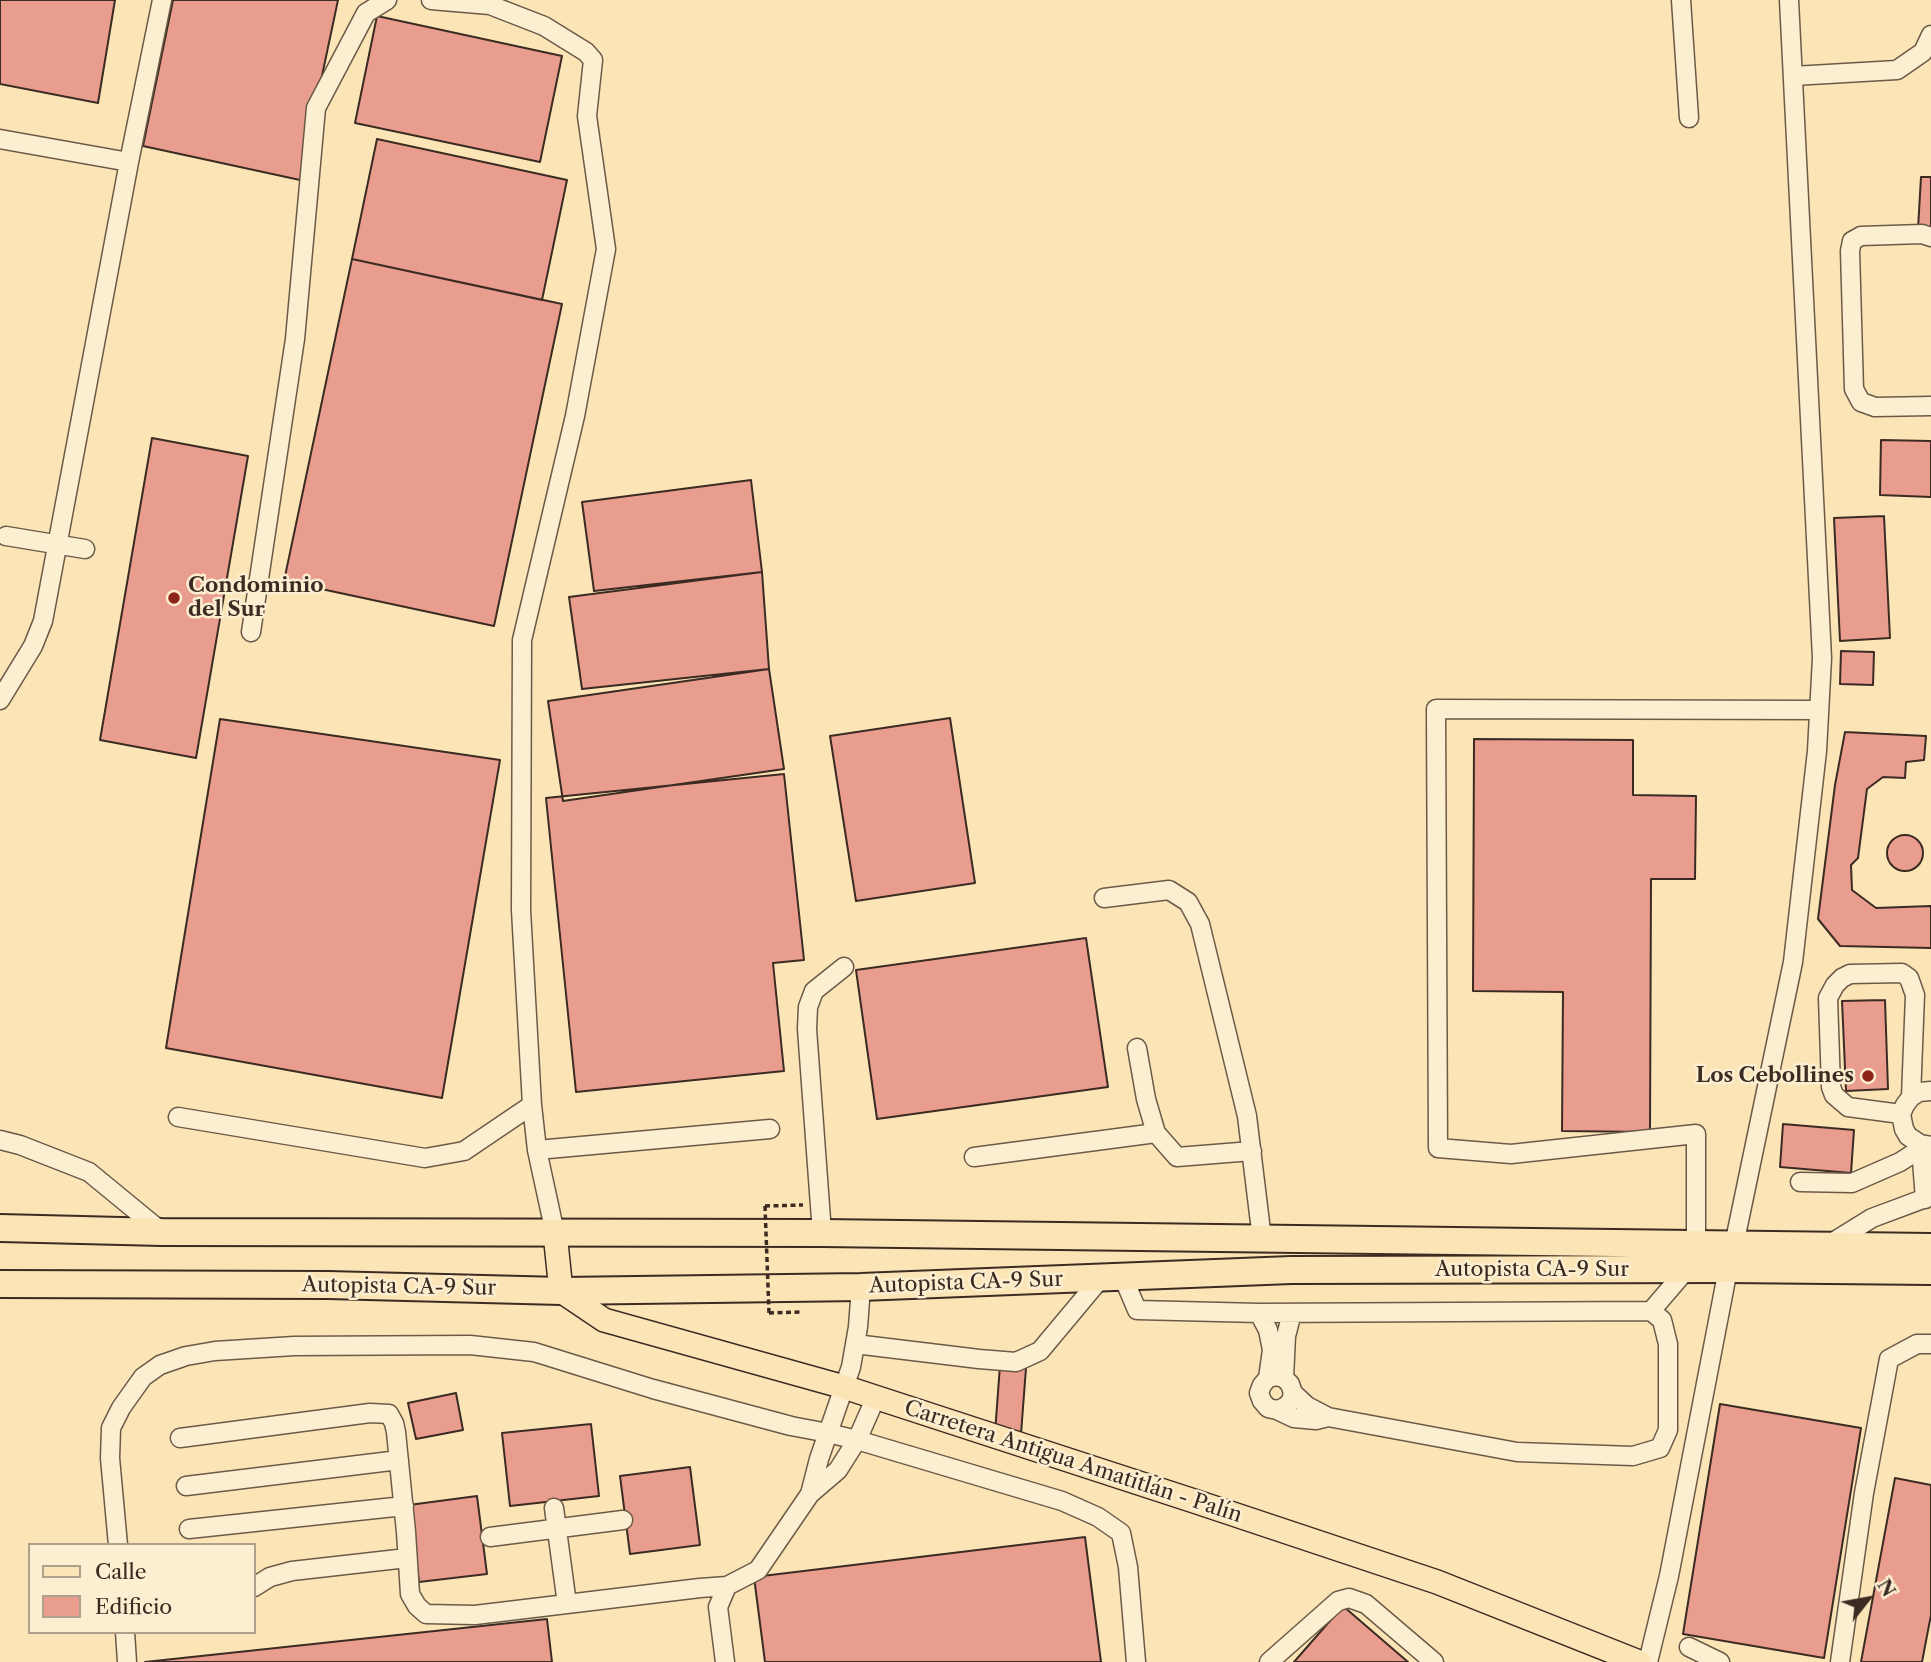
<!DOCTYPE html>
<html>
<head>
<meta charset="utf-8">
<style>
	body { margin:0 }
	#map { position:relative; width:1931px; height:1662px; overflow:hidden; background:#fbe5b7; font-family:"Libre Caslon Text",serif }
	canvas { display:block }
	.legend { position:absolute; left:28px; top:1543px; width:228px; height:91px; box-sizing:border-box; background:#fceed0; border:2px solid #afa08b; margin:0; padding:9px 12px; list-style:none; font-size:21px; color:#3c2b23 }
	.legend li { display:flex; align-items:center; gap:14px; height:35px }
	.legend b { width:35px; border:2px solid #afa08b }
	.north { position:absolute; left:1833px; top:1564px; width:70px; height:70px; -webkit-text-stroke:5px #fceed0; paint-order:stroke; rotate:59deg; font-size:19px; font-weight:700; line-height:28px; text-align:center; color:#3c2b23 }
	.north::after { content:''; display:block; margin:auto; width:24px; height:32px; background:#3c2b23; clip-path:polygon(50% 0,100% 100%,50% 72%,0 100%) }
</style>
</head>
<body>
<div id="map">
<canvas width="1931" height="1662"></canvas>
<ul class="legend">
<li><b style="height:9px;background:#fbe5b7"></b>Calle</li>
<li><b style="height:19px;background:#e99d8e"></b>Edificio</li>
</ul>
<div class="north">N</div>
</div>
<script>
const ctx = document.querySelector('canvas').getContext('2d');
ctx.lineJoin = 'round';
function fill(path, color) {
  ctx.fillStyle = color;
  ctx.fill(path, 'evenodd');
}
function shape(rows) {
  const path = new Path2D();
  for (const r of rows) {
    if (r.length === 3) {
      path.moveTo(r[0] + r[2], r[1]);
      path.arc(r[0], r[1], r[2], 0, 2 * Math.PI);
      continue;
    }
    path.moveTo(r[0], r[1]);
    for (let i = 2; i < r.length; i += 2) path.lineTo(r[i], r[i + 1]);
  }
  return path;
}
function trace(path, color, width, dash) {
  ctx.strokeStyle = color;
  ctx.lineWidth = width;
  ctx.lineCap = dash ? 'butt' : 'round';
  ctx.setLineDash(dash || []);
  ctx.stroke(path);
}
function write(font, color, halo, rows, align = 'center') {
  ctx.font = font + ' "Libre Caslon Text",serif';
  ctx.lineWidth = 5;
  ctx.setLineDash([]);
  ctx.textBaseline = 'middle';
  ctx.strokeStyle = halo;
  ctx.fillStyle = color;
  for (const [text, x, y, turn = 0] of rows) {
    ctx.save();
    ctx.translate(x, y);
    ctx.rotate((+turn || 0) * Math.PI / 180);
    ctx.textAlign = isNaN(turn) ? turn : align;
    if (halo) ctx.strokeText(text, 0, 0);
    ctx.fillText(text, 0, 0);
    ctx.restore();
  }
}
const building = shape([
	[0,0,115,0,98,103,0,84,0,0],
	[173,0,338,0,300,180,143,146,173,0],
	[377,16,562,56,540,162,355,123,377,16],
	[377,139,567,180,542,300,352,259,377,139],
	[1921,177,1931,177,1931,230,1918,229,1921,177],
	[352,259,562,304,494,626,284,581,352,259],
	[152,438,248,456,196,758,100,740,152,438],
	[1881,440,1931,441,1931,497,1880,495,1881,440],
	[751,480,762,572,594,591,582,502,751,480],
	[1884,516,1890,638,1840,641,1834,518,1884,516],
	[762,572,769,669,582,689,569,597,762,572],
	[1841,651,1874,652,1873,685,1840,684,1841,651],
	[769,669,784,769,563,801,548,701,769,669],
	[950,718,975,883,856,901,830,736,950,718],
	[220,719,500,760,442,1098,166,1048,220,719],
	[1845,732,1926,736,1924,760,1906,762,1905,778,1883,777,1867,789,1858,858,1851,865,1852,890,1876,908,1931,906,1931,948,1840,946,1818,919,1835,785,1845,732],
	[1474,739,1633,740,1633,795,1696,796,1695,879,1651,879,1650,1132,1562,1131,1563,992,1473,991,1474,739],
	[784,774,804,960,773,963,784,1071,576,1092,546,798,784,774],
	[1905,853,18],
	[1086,938,1108,1087,877,1119,856,970,1086,938],
	[1885,1000,1888,1089,1846,1091,1842,1001,1885,1000],
	[1783,1124,1854,1130,1851,1173,1780,1167,1783,1124],
	[1000,1365,1026,1368,1021,1434,995,1433,1000,1365],
	[456,1393,463,1430,416,1439,408,1403,456,1393],
	[1720,1404,1861,1428,1824,1658,1683,1634,1720,1404],
	[591,1424,599,1496,510,1506,502,1433,591,1424],
	[690,1467,700,1545,630,1554,620,1476,690,1467],
	[1895,1478,1931,1485,1931,1615,1922,1662,1861,1662,1895,1478],
	[477,1496,487,1574,419,1582,409,1505,477,1496],
	[1085,1537,1101,1662,765,1662,754,1577,1085,1537],
	[1343,1606,1408,1662,1294,1662,1343,1606],
	[547,1619,552,1662,145,1662,547,1619]
]);
fill(building, '#e99d8e');
trace(building, '#3c2b23', 2);
const minor = shape([
	[431,0,490,5,544,26,586,52,593,60,587,116,606,249,575,416,522,640,521,910,532,1105,537,1150,555,1233],
	[1681,0,1689,118],
	[1793,76,1897,70,1923,52,1931,35],
	[0,139,129,162],
	[1931,237,1922,234,1861,236,1852,241,1850,251,1854,389,1861,402,1875,407,1931,406],
	[6,536,85,549],
	[251,632,295,339,316,108,366,13,387,0],
	[0,700,33,646,43,621,129,162,162,0],
	[1104,898,1169,890,1188,902,1200,924,1247,1116,1262,1239],
	[1137,1048,1146,1099,1156,1133,1177,1157,1252,1151],
	[1931,1091,1919,1092,1911,1097,1905,1105,1901,1114,1904,1129,1908,1136,1920,1144,1931,1146],
	[1901,1114,1848,1107,1834,1095,1831,1087,1828,998,1835,985,1842,978,1850,974,1902,973,1909,978,1915,995,1911,1097],
	[178,1117,425,1158,464,1151,532,1105],
	[0,1140,20,1145,89,1172,162,1232],
	[537,1150,770,1129],
	[974,1157,1156,1133],
	[1800,1182,1852,1183,1900,1162,1914,1153,1920,1144],
	[1925,1199,1922,1161,1925,1145],
	[822,1233,807,1029,808,1007,814,991,844,967],
	[1830,1244,1872,1218,1931,1196],
	[1696,1245,1696,1134,1511,1154,1438,1148,1436,709,1819,710],
	[1734,1245,1793,962,1817,751,1822,658,1789,0],
	[1123,1277,1137,1310,1259,1313,1651,1311,1687,1269],
	[1259,1313,1268,1330,1272,1350,1268,1378],
	[855,1344,979,1359,1016,1362,1040,1351,1101,1278],
	[1284,1378,1276,1376,1268,1378,1262,1385,1259,1393,1262,1401,1268,1408,1277,1410,1285,1407,1291,1401,1293,1393,1290,1384,1284,1378,1286,1336,1292,1313],
	[1293,1393,1307,1406,1328,1417,1517,1452,1633,1456,1660,1448,1668,1430,1668,1344,1662,1320,1651,1311],
	[1277,1410,1294,1418,1316,1420,1328,1417],
	[180,1438,370,1413,389,1414,394,1423,396,1432,406,1532,410,1594,417,1606,426,1614,475,1615,700,1588,727,1586,758,1570,810,1494,838,1470,857,1440,876,1397],
	[186,1486,399,1460],
	[810,1494,819,1459,851,1367,858,1327,861,1287],
	[554,1508,567,1604],
	[189,1529,404,1506],
	[490,1537,623,1520],
	[118,1545,110,1458,111,1428,121,1408,143,1377,160,1365,186,1356,215,1351,294,1346,470,1345,534,1352,653,1389,791,1426,828,1433,857,1440,1062,1501,1098,1517,1121,1533,1128,1567,1136,1662],
	[254,1587,270,1577,292,1571,407,1558],
	[125,1632,127,1662],
	[1689,1647,1720,1662],
	[725,1662,718,1607,727,1586],
	[1269,1662,1338,1601,1349,1598,1366,1604,1434,1662],
	[1648,1662,1669,1576,1728,1269],
	[1840,1662,1864,1493,1889,1359,1917,1344,1931,1344]
]);
const major = shape([
	[555,1233,561,1291,604,1320,844,1387,1194,1501,1437,1582,1639,1662]
]);
const highway = shape([
	[0,1228,162,1232,822,1233,1931,1247],
	[0,1284,328,1285,561,1291,861,1287,1291,1270,1728,1269,1931,1271]
]);
trace(minor, '#6c5a48', 21);
trace(major, '#3c2b23', 26);
trace(highway, '#3c2b23', 30);
trace(shape([
	[765,1206,803,1205],
	[769,1313,801,1312]
]), '#3c2b23', 3.5, [5, 3.5]);
trace(minor, '#fceed0', 18);
trace(major, '#fbe5b7', 23);
trace(highway, '#fbe5b7', 26);
trace(shape([
	[765,1206,769,1313]
]), '#3c2b23', 3.5, [5, 3.5]);
for (const [x, y, r, color] of [
	[174,598,7,"#8f2418"],
	[1868,1076,7,"#8f2418"]
]) {
  const dot = new Path2D();
  dot.arc(x, y, r, 0, 2 * Math.PI);
  ctx.fillStyle = color;
  ctx.fill(dot);
  trace(dot, '#fceed0', 2.5);
}
write('bold 21px', '#3c2b23', '#fceed0', [
	["Condominio",188,586],
	["del Sur",188,610],
	["Los Cebollines",1854,1076,"right"]
], 'left');
write('21px', '#3c2b23', '#fceed0', [
	["Autopista CA-9 Sur",1532,1270],
	["Autopista CA-9 Sur",966,1283,-2],
	["Autopista CA-9 Sur",399,1287,1],
	["Carretera Antigua Amatitlán - Palín",1073,1462,18]
]);
</script>
</body>
</html>
